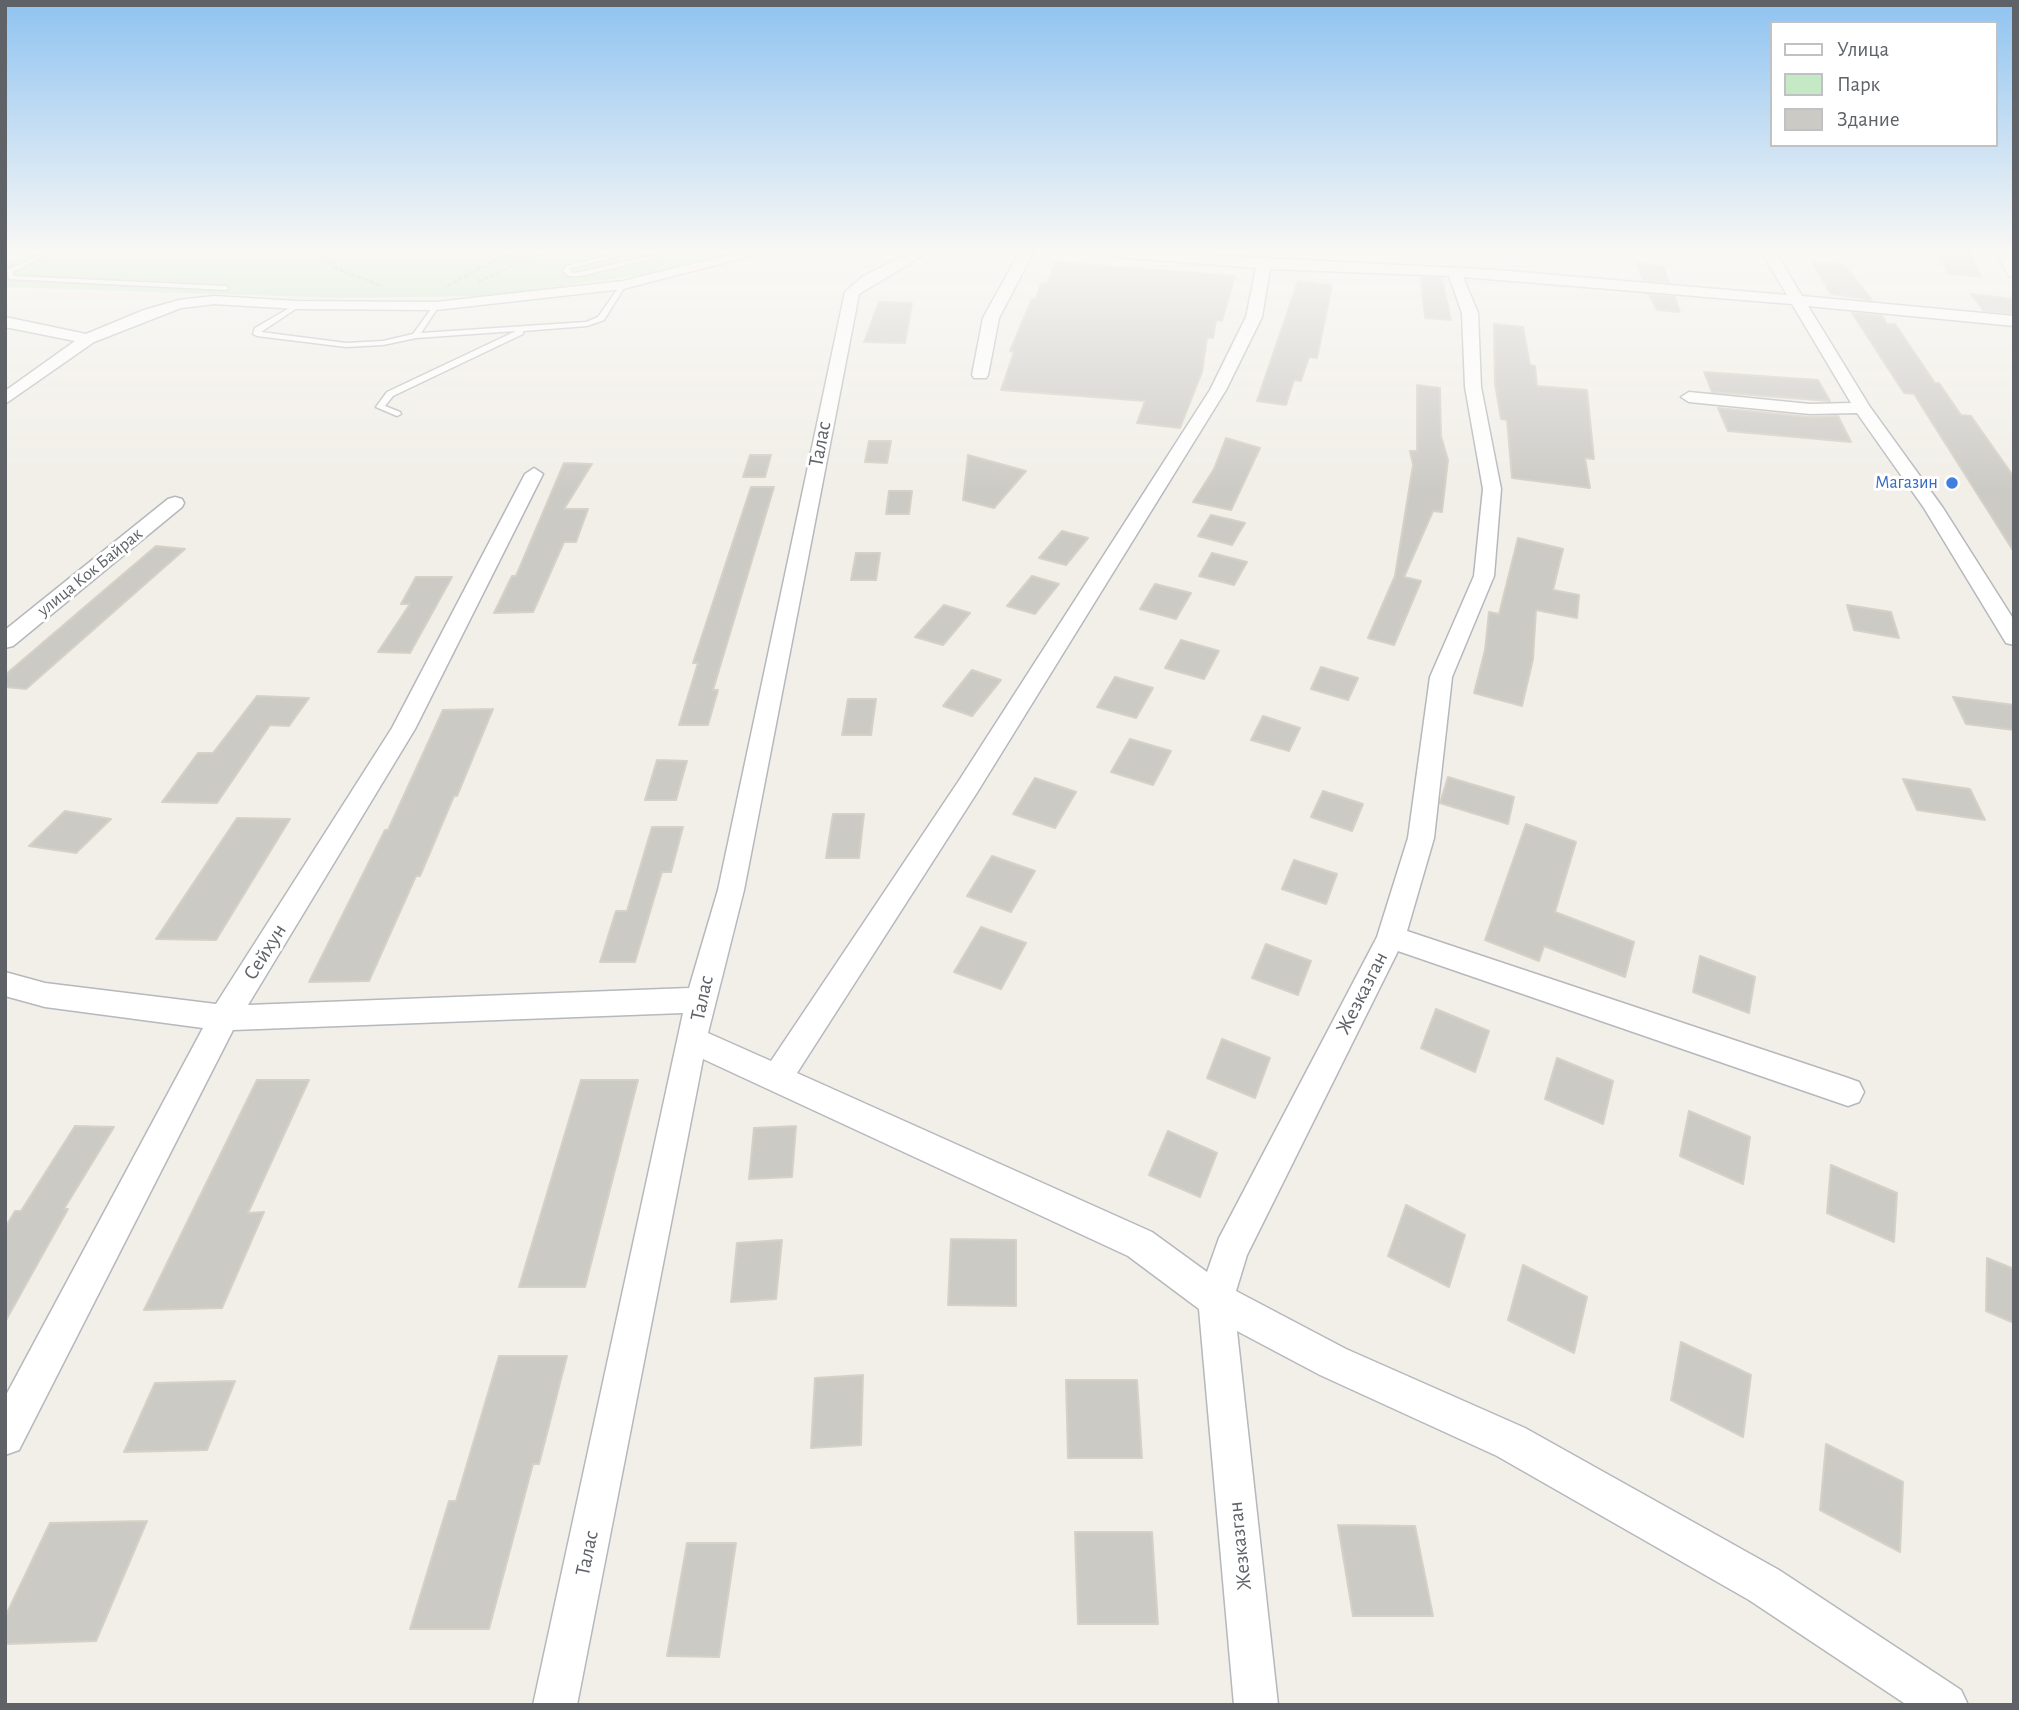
<!DOCTYPE html>
<html>
<head>
<meta charset="utf-8">
<style>
	body { margin:0 }
	#map { position:relative; width:2019px; height:1710px; overflow:hidden; background:#f1efe8; font-family:"Alegreya Sans",sans-serif }
	canvas { display:block }
	.frame { position:absolute; inset:0; border:7px solid #5f6368; pointer-events:none }
	.legend { position:absolute; left:1770px; top:21px; width:228px; height:126px; box-sizing:border-box; background:#fff; border:2px solid #bfc1c3; margin:0; padding:9px 12px; list-style:none; font-size:21px; color:#5f6368 }
	.legend li { display:flex; align-items:center; gap:14px; height:35px }
	.legend b { width:35px; border:2px solid #bfc1c3 }
</style>
</head>
<body>
<div id="map">
<canvas width="2019" height="1710"></canvas>
<div class="frame"></div>
<ul class="legend">
<li><b style="height:9px;background:#fff"></b>Улица</li>
<li><b style="height:19px;background:#c5e8c5"></b>Парк</li>
<li><b style="height:19px;background:#cccac5"></b>Здание</li>
</ul>
</div>
<script>
const ctx = document.querySelector('canvas').getContext('2d');
ctx.lineJoin = 'round';
function fill(path, color) {
  ctx.fillStyle = color;
  ctx.fill(path, 'evenodd');
}
function shape(rows) {
  const path = new Path2D();
  for (const r of rows) {
    path.moveTo(r[0], r[1]);
    for (let i = 2; i < r.length; i += 2) path.lineTo(r[i], r[i + 1]);
  }
  return path;
}
function trace(path, color, width, dash) {
  ctx.strokeStyle = color;
  ctx.lineWidth = width;
  ctx.lineCap = dash ? 'butt' : 'round';
  ctx.setLineDash(dash || []);
  ctx.stroke(path);
}
function write(font, color, halo, rows, align = 'center') {
  ctx.font = font + ' "Alegreya Sans",sans-serif';
  ctx.lineWidth = 6;
  ctx.setLineDash([]);
  ctx.textBaseline = 'middle';
  ctx.strokeStyle = halo;
  ctx.fillStyle = color;
  for (const [text, x, y, turn = 0] of rows) {
    ctx.save();
    ctx.translate(x, y);
    ctx.rotate((+turn || 0) * Math.PI / 180);
    ctx.textAlign = isNaN(turn) ? turn : align;
    if (halo) ctx.strokeText(text, 0, 0);
    ctx.fillText(text, 0, 0);
    ctx.restore();
  }
}
fill(shape([
	[29,253,738,253,680,270,486,296,337,298,5,287,5,264]
]), '#c5e8c5');
const building = shape([
	[1938,253,1969,253,1982,277,1948,274,1938,253],
	[1055,262,1235,276,1222,321,1216,320,1213,338,1207,338,1202,372,1180,428,1137,423,1145,401,1001,390,1014,352,1010,351,1032,299,1035,300,1041,284,1047,284,1055,262],
	[1812,262,1844,265,1872,300,1831,294,1812,262],
	[1637,263,1663,266,1669,282,1643,280,1637,263],
	[1421,278,1442,278,1451,320,1425,318,1421,278],
	[1298,281,1332,285,1317,358,1309,357,1301,381,1294,380,1286,405,1257,401,1298,281],
	[1971,294,2014,299,2014,313,1984,311,1971,294],
	[1649,295,1675,297,1680,312,1657,310,1649,295],
	[879,302,912,303,905,343,864,342,879,302],
	[1852,313,1882,316,1887,324,1895,324,1935,383,1939,383,1961,415,1971,416,2014,477,2014,552,1914,394,1904,393,1852,313],
	[1494,324,1523,327,1530,365,1535,366,1537,386,1587,390,1594,459,1585,458,1590,488,1512,478,1507,420,1501,419,1495,384,1494,324],
	[1704,372,1818,380,1830,401,1712,392,1704,372],
	[1417,385,1440,388,1441,436,1448,460,1442,512,1433,511,1404,577,1421,581,1394,645,1368,638,1395,576,1413,465,1410,451,1417,451,1417,385],
	[1718,408,1810,417,1838,416,1851,442,1728,431,1718,408],
	[1226,438,1260,448,1231,510,1193,502,1214,469,1226,438],
	[869,441,891,441,887,463,865,462,869,441],
	[750,455,771,455,765,477,743,477,750,455],
	[968,455,1026,471,994,508,963,500,968,455],
	[564,463,592,464,564,509,588,509,576,542,564,542,533,612,494,613,512,576,516,576,564,463],
	[751,487,774,487,713,690,718,690,708,725,679,725,698,663,693,663,751,487],
	[889,491,912,491,909,514,886,514,889,491],
	[1211,515,1245,523,1232,545,1198,536,1211,515],
	[1062,531,1088,538,1066,565,1039,558,1062,531],
	[1518,538,1563,549,1553,590,1579,595,1577,618,1536,610,1533,659,1522,706,1474,693,1485,650,1489,612,1499,614,1518,538],
	[156,546,185,549,26,689,5,687,5,675,156,546],
	[856,553,880,553,876,580,851,580,856,553],
	[1212,553,1247,562,1234,585,1199,576,1212,553],
	[1032,576,1059,584,1035,614,1007,606,1032,576],
	[416,577,452,577,410,653,378,652,410,604,401,604,416,577],
	[1155,584,1191,593,1176,619,1140,609,1155,584],
	[944,605,970,613,943,645,915,637,944,605],
	[1847,605,1891,612,1899,638,1854,630,1847,605],
	[1181,640,1219,651,1204,679,1165,668,1181,640],
	[1321,667,1358,678,1348,700,1311,689,1321,667],
	[972,670,1001,680,972,716,943,706,972,670],
	[1115,677,1153,688,1136,718,1097,707,1115,677],
	[257,696,309,698,289,726,270,725,217,803,162,802,198,753,213,753,257,696],
	[1953,697,2014,705,2014,730,1966,724,1953,697],
	[848,699,876,699,871,735,842,735,848,699],
	[493,709,457,796,454,796,420,876,416,876,369,981,309,982,385,830,388,830,443,710,493,709],
	[1263,716,1300,728,1289,751,1251,740,1263,716],
	[1130,739,1171,751,1153,785,1111,772,1130,739],
	[657,760,687,761,676,800,645,800,657,760],
	[1448,777,1514,797,1508,824,1440,803,1448,777],
	[1035,778,1076,792,1055,828,1013,814,1035,778],
	[1903,779,1970,789,1985,820,1917,810,1903,779],
	[1323,791,1363,804,1352,831,1311,817,1323,791],
	[65,811,111,819,76,853,29,846,65,811],
	[833,814,864,814,859,858,826,858,833,814],
	[237,818,290,819,216,940,156,939,237,818],
	[1526,824,1576,842,1555,912,1634,942,1625,977,1544,946,1539,961,1485,940,1526,824],
	[652,827,683,827,671,872,662,872,635,962,600,962,616,911,627,911,652,827],
	[992,856,1035,871,1011,912,967,896,992,856],
	[1294,860,1337,874,1326,904,1282,889,1294,860],
	[981,927,1026,943,1001,989,954,972,981,927],
	[1266,944,1311,961,1298,995,1252,978,1266,944],
	[1700,956,1755,977,1749,1013,1693,992,1700,956],
	[1436,1009,1489,1031,1475,1072,1421,1048,1436,1009],
	[1222,1039,1270,1058,1255,1098,1207,1078,1222,1039],
	[1557,1058,1613,1081,1603,1124,1545,1099,1557,1058],
	[257,1080,309,1080,248,1213,264,1212,222,1308,144,1310,257,1080],
	[581,1080,638,1080,585,1287,519,1287,581,1080],
	[1689,1111,1750,1137,1743,1184,1680,1156,1689,1111],
	[75,1126,114,1127,64,1209,68,1209,5,1322,5,1228,15,1211,21,1211,75,1126],
	[796,1126,792,1177,749,1179,754,1128,796,1126],
	[1168,1131,1217,1153,1200,1197,1149,1175,1168,1131],
	[1831,1165,1897,1193,1894,1242,1827,1213,1831,1165],
	[1406,1205,1465,1235,1449,1287,1388,1256,1406,1205],
	[951,1239,1016,1240,1016,1306,948,1305,951,1239],
	[782,1240,776,1299,731,1302,737,1243,782,1240],
	[1987,1258,2014,1269,2014,1323,1986,1311,1987,1258],
	[1523,1265,1587,1297,1574,1353,1508,1320,1523,1265],
	[1681,1342,1751,1375,1743,1437,1671,1400,1681,1342],
	[499,1356,567,1356,539,1464,533,1464,489,1629,410,1629,449,1501,456,1501,499,1356],
	[863,1375,861,1445,811,1448,815,1378,863,1375],
	[1066,1380,1137,1380,1142,1458,1068,1458,1066,1380],
	[235,1381,207,1450,124,1452,155,1383,235,1381],
	[1826,1444,1903,1482,1900,1552,1820,1510,1826,1444],
	[147,1521,96,1641,5,1644,5,1617,50,1523,147,1521],
	[1338,1525,1415,1526,1433,1616,1353,1616,1338,1525],
	[1075,1532,1152,1532,1158,1624,1078,1624,1075,1532],
	[687,1543,736,1543,719,1657,667,1656,687,1543]
]);
fill(building, '#cccac5');
trace(building, '#d6d1c6', 2);
const lane = shape([
	[43,253,51,253,13,272,14,276,226,286,229,288,226,290,9,279,7,270,43,253],
	[619,253,630,253,571,268,570,271,572,273,581,272,662,253,674,253,581,276,569,276,563,271,567,266,619,253],
	[621,284,626,285,604,320,587,326,523,331,523,334,393,396,385,406,400,412,401,414,397,416,376,407,387,392,516,331,416,338,383,345,346,347,257,336,253,334,255,328,298,303,300,304,300,306,261,332,346,343,383,341,413,334,434,305,436,304,439,306,421,333,586,322,598,317,621,284]
]);
const street = shape([
	[737,253,762,253,623,289,436,310,298,309,214,304,181,308,94,342,5,404,5,391,75,341,5,327,5,317,86,334,144,310,179,300,214,296,298,301,436,302,623,281,737,253],
	[909,253,927,253,859,294,744,890,708,1033,771,1061,960,779,1210,390,1246,317,1256,268,1115,257,1108,253,1168,253,1497,270,1787,295,1762,253,1776,253,1802,296,2014,316,2014,326,1808,306,1870,407,1943,508,2014,620,2014,645,2006,643,1924,508,1857,413,1810,414,1689,402,1681,397,1689,392,1810,404,1851,403,1792,304,1463,277,1478,313,1481,387,1501,489,1494,576,1452,677,1434,838,1407,931,1848,1078,1859,1082,1864,1092,1859,1102,1848,1106,1398,951,1247,1255,1236,1291,1346,1349,1525,1428,1779,1570,1961,1690,1968,1705,1907,1705,1749,1600,1497,1456,1320,1375,1237,1331,1278,1705,1234,1705,1199,1309,1128,1256,703,1059,577,1705,533,1705,683,1013,233,1030,19,1450,5,1455,5,1397,203,1028,45,1007,5,996,5,972,45,983,216,1004,392,728,525,474,534,468,543,474,415,729,248,1005,689,988,718,890,845,292,862,277,909,253],
	[1270,269,1449,276,1462,313,1465,387,1483,489,1474,576,1430,677,1408,838,1377,937,1219,1238,1207,1272,1152,1232,797,1073,978,791,1226,390,1262,317,1270,269],
	[1019,253,1033,253,999,318,988,375,986,378,974,378,972,375,983,318,1019,253],
	[1996,253,2010,253,2014,260,2014,277,2009,276,1996,253],
	[175,497,182,499,184,503,182,507,13,646,5,648,5,630,168,499,175,497]
]);
trace(lane, '#b5b8bc', 3);
trace(street, '#b5b8bc', 3);
trace(shape([
	[319,253,337,269,382,286],
	[517,253,532,253],
	[504,254,508,258,521,259],
	[530,258,547,253],
	[478,282,537,253],
	[447,286,508,253]
]), '#9cc7a9', 2.5, [4.5, 2]);
fill(lane, '#fff');
fill(street, '#fff');
const sky = ctx.createLinearGradient(0, 0, 0, 492);
sky.addColorStop(0, '#8fc3f1');
sky.addColorStop(0.51, '#f9f8f5');
sky.addColorStop(1, '#f9f8f500');
ctx.fillStyle = sky;
ctx.fillRect(0, 0, 2019, 492);
for (const [x, y, r, color] of [
	[1952,483,7,"#3f7fe0"]
]) {
  const dot = new Path2D();
  dot.arc(x, y, r, 0, 2 * Math.PI);
  ctx.fillStyle = color;
  ctx.fill(dot);
  trace(dot, '#fff', 2.5);
}
write('18px', '#366cbe', '#fff', [
	["Магазин",1938,483]
], 'right');
write('18px', '#5f6368', '#fff', [
	["улица Кок Байрак",90,572,-39]
]);
write('21px', '#5f6368', '#fff', [
	["Талас",820,444,-79],
	["Сейхун",265,952,-58],
	["Жезказган",1362,993,-63],
	["Талас",702,998,-78],
	["Жезказган",1240,1546,-96],
	["Талас",587,1553,-78]
]);
</script>
</body>
</html>
